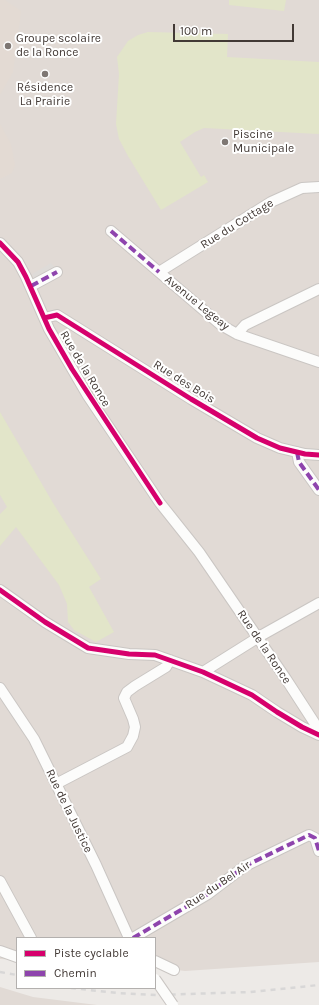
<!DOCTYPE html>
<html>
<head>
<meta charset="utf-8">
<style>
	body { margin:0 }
	#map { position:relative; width:319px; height:1005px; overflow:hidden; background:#edeae7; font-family:Karla,sans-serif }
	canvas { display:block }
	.legend { position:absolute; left:16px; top:937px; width:140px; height:52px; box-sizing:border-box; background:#fff; border:1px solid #b3b0ae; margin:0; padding:5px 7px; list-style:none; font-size:12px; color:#423935 }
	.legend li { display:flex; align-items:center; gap:8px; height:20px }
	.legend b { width:20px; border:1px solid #b3b0ae }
	.scale { position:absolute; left:173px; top:24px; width:121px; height:18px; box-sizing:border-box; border:2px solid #423935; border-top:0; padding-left:5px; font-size:12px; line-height:14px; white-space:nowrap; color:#423935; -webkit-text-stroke:3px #fff; paint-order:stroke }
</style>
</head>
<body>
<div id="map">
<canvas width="319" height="1005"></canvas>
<ul class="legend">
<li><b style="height:5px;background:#d6006c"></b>Piste cyclable</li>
<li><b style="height:5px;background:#8e44ad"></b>Chemin</li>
</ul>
<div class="scale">100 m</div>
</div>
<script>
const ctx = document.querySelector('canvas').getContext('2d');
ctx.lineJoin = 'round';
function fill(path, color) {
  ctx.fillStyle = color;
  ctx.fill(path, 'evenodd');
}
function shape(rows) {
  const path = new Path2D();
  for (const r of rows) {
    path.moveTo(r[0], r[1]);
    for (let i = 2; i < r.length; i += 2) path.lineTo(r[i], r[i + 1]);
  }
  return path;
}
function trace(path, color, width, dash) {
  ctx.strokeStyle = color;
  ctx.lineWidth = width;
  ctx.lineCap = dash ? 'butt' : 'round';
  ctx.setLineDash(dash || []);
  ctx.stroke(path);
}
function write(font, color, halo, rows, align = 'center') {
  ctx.font = font + ' Karla,sans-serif';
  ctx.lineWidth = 4;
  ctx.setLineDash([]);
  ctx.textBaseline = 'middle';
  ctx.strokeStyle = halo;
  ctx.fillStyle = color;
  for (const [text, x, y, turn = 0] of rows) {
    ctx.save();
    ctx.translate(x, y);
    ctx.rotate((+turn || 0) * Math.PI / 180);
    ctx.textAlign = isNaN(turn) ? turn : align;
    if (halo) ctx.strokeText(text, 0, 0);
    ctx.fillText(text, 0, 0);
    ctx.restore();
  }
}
fill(shape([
	[0,0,319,0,319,962,185,971,155,967,155,938,17,938,17,960,0,959],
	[0,987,33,997,97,1005,0,1005]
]), '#e1dad5');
fill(shape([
	[0,0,5,0,21,11,13,72,0,95],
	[0,124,11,144,15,165,12,173,0,179]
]), '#e3dad3');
fill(shape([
	[229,0,286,0,284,11,229,5],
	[148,32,228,34,227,57,319,62,319,134,204,128,195,132,180,142,201,177,204,175,208,182,161,210,128,156,119,139,116,124,119,74,117,57,128,41,138,35],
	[0,412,53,503,101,579,89,587,114,632,96,642,74,630,68,622,67,604,59,585,16,527,0,546,0,514,7,507,0,495]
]), '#e2e5c9');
fill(shape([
	[51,263,60,274,38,288,32,274]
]), '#dedbd8');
const street = shape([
	[111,231,221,325,237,334,319,362],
	[0,243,18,262,26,277,49,329,88,396,160,503,199,552,286,679,319,730],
	[159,272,271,202,302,188,319,187],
	[31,286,57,272],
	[44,318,57,315,191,399,257,438,280,448,305,454,319,455],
	[237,334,245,325,319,289],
	[297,452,299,462,319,490],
	[0,590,45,622,88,648,129,654,155,655,203,672,252,695,277,712,302,727,319,735],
	[203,672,262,635,319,603],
	[0,688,34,739,96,865,129,938],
	[56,784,127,747,133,736,135,727,133,719,124,698,127,692,135,686,166,667,170,660],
	[0,881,31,938],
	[133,938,208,894,245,866,309,835,315,838,319,851],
	[0,951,17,957],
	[155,961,174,970]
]);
trace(street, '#cac6c3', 12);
trace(street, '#fcfcfb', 10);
trace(shape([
	[0,972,17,975],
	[71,988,117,993,157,995,250,992,319,985]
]), '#d8d7d7', 2.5, [5, 5]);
const streetBridge = shape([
	[155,979,173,1005]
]);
trace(streetBridge, '#cac6c3', 12, []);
trace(streetBridge, '#fcfcfb', 10);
trace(shape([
	[111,231,159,272],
	[31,286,57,272],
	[297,452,299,462,319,490],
	[133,938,208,894,245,866,309,835,315,838,319,851]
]), '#8e44ad', 4, [8, 4]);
trace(shape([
	[0,243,18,262,26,277,49,329,72,369,160,503],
	[44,318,57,315,191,399,257,438,280,448,305,454,319,455],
	[0,590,45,622,88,648,129,654,155,655,203,672,252,695,277,712,302,727,319,735]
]), '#d6006c', 5);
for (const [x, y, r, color] of [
	[8,46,4,"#7e7773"],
	[45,74,4,"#7e7773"],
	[225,142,4,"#7e7773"]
]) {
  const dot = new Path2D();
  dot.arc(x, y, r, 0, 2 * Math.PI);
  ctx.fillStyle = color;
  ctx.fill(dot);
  trace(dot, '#fff', 1.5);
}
write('12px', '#423935', '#fff', [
	["Groupe scolaire",16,39],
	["de la Ronce",16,53],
	["Résidence",45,88,"center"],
	["La Prairie",45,102,"center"],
	["Piscine",233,135],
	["Municipale",233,149]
], 'left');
write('12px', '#423935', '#fff', [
	["Rue du Cottage",237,224,-32],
	["Avenue Legeay",197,303,39],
	["Rue de la Ronce",85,369,59],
	["Rue des Bois",184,382,32],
	["Rue de la Ronce",264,647,56],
	["Rue de la Justice",69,811,64],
	["Rue du Bel Air",218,885,-34]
]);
</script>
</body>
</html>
